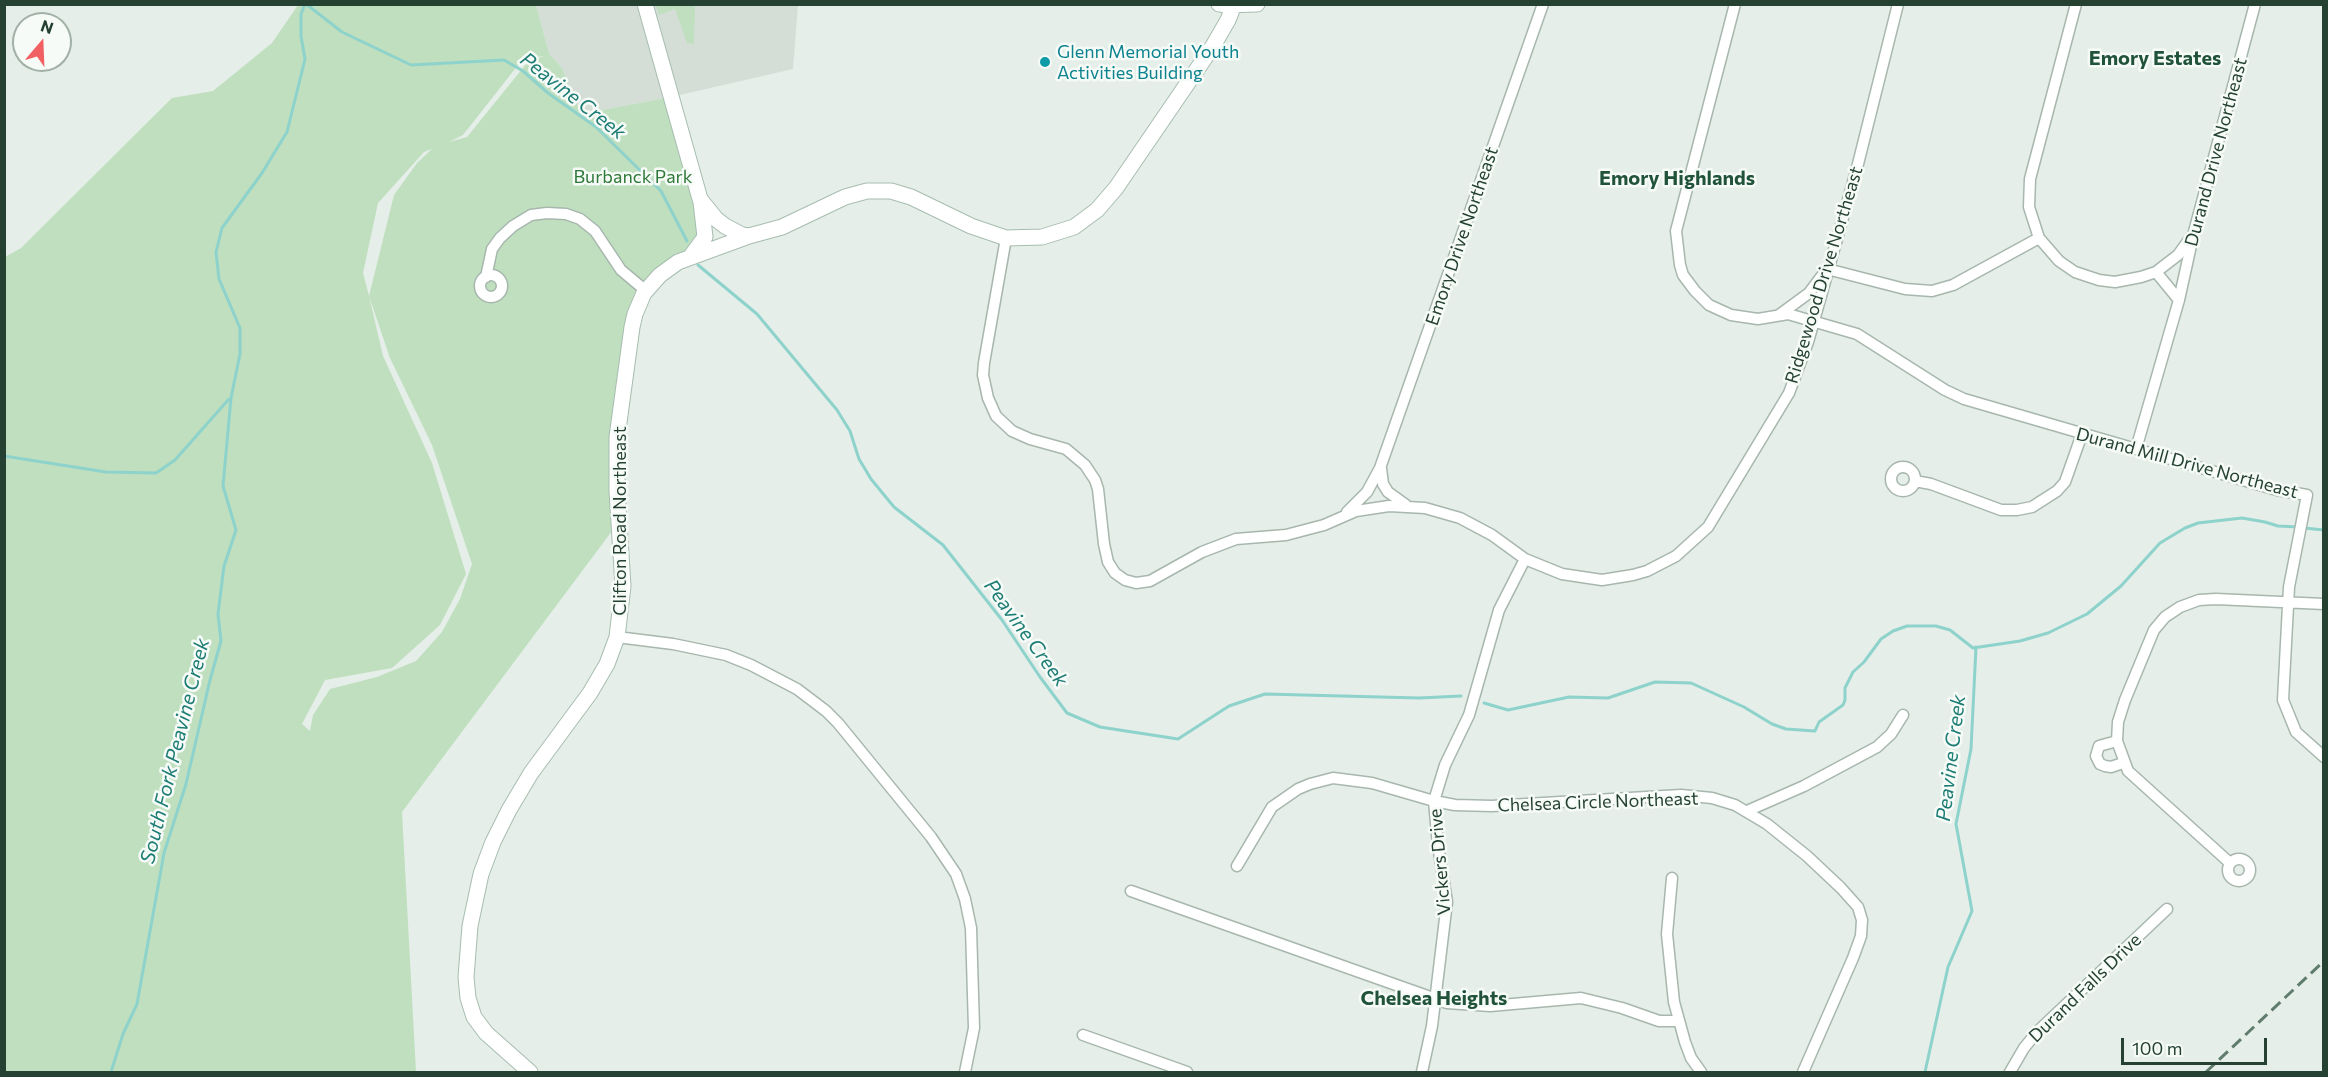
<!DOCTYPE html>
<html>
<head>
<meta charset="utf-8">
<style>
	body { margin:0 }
	#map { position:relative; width:2328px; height:1077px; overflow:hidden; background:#e5eee8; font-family:Commissioner,sans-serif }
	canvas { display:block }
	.frame { position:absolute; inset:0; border:6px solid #244132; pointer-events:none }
	.north { position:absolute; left:12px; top:12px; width:60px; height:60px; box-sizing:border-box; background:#f6fbf7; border:2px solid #a2b1a8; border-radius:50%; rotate:19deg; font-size:16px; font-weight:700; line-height:24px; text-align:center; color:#244132 }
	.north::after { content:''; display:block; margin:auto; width:21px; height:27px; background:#f16062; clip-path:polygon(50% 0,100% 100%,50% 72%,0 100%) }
	.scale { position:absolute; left:2121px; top:1038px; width:146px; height:27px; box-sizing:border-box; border:3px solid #244132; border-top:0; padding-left:8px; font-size:18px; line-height:21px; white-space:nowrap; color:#244132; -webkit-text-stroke:4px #f6fbf7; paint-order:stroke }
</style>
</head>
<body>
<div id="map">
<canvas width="2328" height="1077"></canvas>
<div class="frame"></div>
<div class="north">N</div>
<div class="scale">100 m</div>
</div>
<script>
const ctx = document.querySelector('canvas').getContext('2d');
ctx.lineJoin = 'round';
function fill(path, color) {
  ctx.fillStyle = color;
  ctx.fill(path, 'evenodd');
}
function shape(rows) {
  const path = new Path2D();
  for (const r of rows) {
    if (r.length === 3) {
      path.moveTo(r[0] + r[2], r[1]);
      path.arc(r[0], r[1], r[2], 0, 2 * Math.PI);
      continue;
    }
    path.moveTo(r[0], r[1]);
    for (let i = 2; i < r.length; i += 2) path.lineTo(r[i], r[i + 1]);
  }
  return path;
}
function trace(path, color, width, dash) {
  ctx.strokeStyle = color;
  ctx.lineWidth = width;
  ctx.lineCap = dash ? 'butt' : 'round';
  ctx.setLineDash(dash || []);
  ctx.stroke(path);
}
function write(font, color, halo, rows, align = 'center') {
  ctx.font = font + ' Commissioner,sans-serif';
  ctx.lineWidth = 5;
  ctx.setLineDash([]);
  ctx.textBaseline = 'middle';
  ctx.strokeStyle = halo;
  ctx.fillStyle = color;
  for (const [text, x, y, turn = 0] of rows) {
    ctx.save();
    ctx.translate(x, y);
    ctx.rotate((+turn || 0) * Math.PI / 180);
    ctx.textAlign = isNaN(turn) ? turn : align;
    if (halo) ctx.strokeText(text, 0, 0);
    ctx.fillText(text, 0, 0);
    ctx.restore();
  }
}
fill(shape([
	[536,5,798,5,793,69,671,97,581,114,562,68,549,55]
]), '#d4ded7');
fill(shape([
	[298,5,536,5,549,54,562,68,581,114,671,97,700,231,699,242,659,279,636,326,617,420,615,527,402,812,416,1072,5,1072,5,257,21,248,172,98,213,91,272,43],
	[544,56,527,63,467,137,449,142,463,135,522,60],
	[432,149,417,163,394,195,369,296,363,273,378,203,424,152],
	[369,296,390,358,432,445,472,564,460,599,442,632,416,661,377,677,330,689,313,715,310,731,302,724,325,680,392,668,440,625,466,574,432,463,383,356],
	[656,5,695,5,694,44,687,43,675,9,659,15]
]), '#bfdfbf');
trace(shape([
	[306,4,342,32,411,65,504,60,523,71,548,93,596,127,661,191,687,241],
	[698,265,757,314,837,410,850,431,859,459,871,479,894,507,943,545,1002,620,1040,677,1067,713,1100,727,1178,739,1229,706,1265,694,1419,698,1461,696],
	[4,456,106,472,156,473,175,460,229,399],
	[2304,528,2324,530],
	[1484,703,1508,710,1569,697,1608,698,1655,682,1691,683,1744,707,1772,724,1786,729,1815,731,1819,722,1843,705,1845,700,1845,688,1853,672,1864,662,1881,639,1893,631,1907,626,1936,626,1950,630,1973,648,2020,641,2048,633,2087,614,2121,586,2160,543,2185,528,2198,523,2242,518,2265,522,2278,526,2298,527],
	[111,1072,123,1034,137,1004,164,853,186,784,210,680,221,641,218,614,224,566,236,530,223,486,231,398,240,354,240,328,219,279,216,252,222,228,262,173,287,132,305,59,301,36,301,14,305,4],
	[1925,1072,1948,967,1972,911,1956,824,1971,749,1976,647]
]), '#8ed2cc', 3);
const street = shape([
	[1735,4,1676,231,1680,265,1683,275,1695,291,1709,305,1731,315,1758,319,1788,314,1857,334,1945,390,1964,399,2277,490,2307,495,2289,587,2283,700,2296,732,2324,757],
	[2076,4,2030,179,2029,207,2039,238,2059,261,2075,272,2099,280,2115,282,2141,277,2156,272,2178,255,2191,237],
	[1006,238,984,363,983,375,988,398,996,416,1012,431,1030,439,1066,449,1085,465,1095,480,1098,489,1104,544,1108,562,1115,573,1125,580,1136,583,1150,581,1202,552,1236,539,1286,535,1324,525,1356,511,1389,506,1425,508,1460,518,1492,535,1525,559,1562,574,1602,580,1633,575,1647,571,1676,556,1708,527,1789,393,1808,342,1857,168,1898,4],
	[2156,272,2179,300],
	[491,286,11],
	[486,277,492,249,500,238,513,226,531,215,547,213,566,214,580,219,595,231,621,270,646,291],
	[1779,315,1809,293,1827,269,1905,289,1932,291,1953,285,2039,238],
	[2136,449,2179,300,2194,232,2255,4],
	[1903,479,12],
	[1381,468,1383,484,1388,492,1406,505],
	[1915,481,1931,484,2001,510,2017,510,2032,507,2057,491,2065,482,2082,434],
	[1347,512,1367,492,1380,468,1543,4],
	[617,637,673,644,726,655,751,665,797,689,826,711,838,723,931,837,956,874,965,899,971,928,974,1028,965,1072],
	[2117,741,2099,746,2096,756,2100,764,2105,766,2111,767,2123,763],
	[1747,811,1804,786,1877,747,1891,734,1903,715],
	[2239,870,11],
	[2230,863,2128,771,2117,741,2118,722,2125,700,2154,630,2165,617,2180,607,2199,600,2216,599,2324,604],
	[1237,866,1272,807,1298,789,1310,784,1333,778,1372,783,1434,801,1455,805,1492,806,1681,795,1712,798,1735,805,1767,824,1807,856,1841,888,1858,907,1862,920,1861,936,1853,958,1803,1072],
	[1672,878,1667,934,1674,1002,1685,1042,1691,1058,1701,1072],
	[1131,891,1447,1003,1490,1006,1581,998,1622,1008,1659,1021,1678,1021],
	[1083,1035,1187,1072],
	[1422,1072,1432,1026,1447,902,1438,845,1434,801,1445,765,1469,715,1499,610,1525,559],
	[2010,1072,2024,1048,2037,1032,2167,909]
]);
const secondary = shape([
	[645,4,700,199,716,219,725,226,742,235,749,236],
	[1224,5,1257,4],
	[691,256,705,237,701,202],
	[530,1072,486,1033,474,1017,468,998,466,977,470,926,481,874,493,842,509,810,531,773,590,693,607,664,617,637,623,586,617,491,617,437,632,327,635,314,644,293,660,275,678,262,749,236,782,227,845,197,867,191,891,191,911,197,971,226,1006,238,1042,237,1074,227,1097,210,1116,188,1213,46,1228,20,1234,5,1235,4,1219,4]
]);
trace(street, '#a7b7ae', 13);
trace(secondary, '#a7bdb0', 17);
trace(street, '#fff', 10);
trace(secondary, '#fff', 15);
trace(shape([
	[2206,1072,2324,961]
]), '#5f7c6d', 3, [12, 6]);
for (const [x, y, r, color] of [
	[1045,62,6,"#0f9aa8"]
]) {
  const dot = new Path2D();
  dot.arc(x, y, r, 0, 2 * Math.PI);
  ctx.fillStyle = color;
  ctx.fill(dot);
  trace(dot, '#f6fbf7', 2);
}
write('18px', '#0d838f', '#f6fbf7', [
	["Glenn Memorial Youth",1057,52],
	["Activities Building",1057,73]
], 'left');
write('18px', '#244132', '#f6fbf7', [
	["Durand Drive Northeast",2216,152,-75],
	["Emory Drive Northeast",1462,236,-71],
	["Ridgewood Drive Northeast",1824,275,-73],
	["Durand Mill Drive Northeast",2187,463,15],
	["Clifton Road Northeast",620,521,-90],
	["Chelsea Circle Northeast",1598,802,-2],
	["Vickers Drive",1440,862,-95],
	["Durand Falls Drive",2085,988,-44]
]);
write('18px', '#2e7838', '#f6fbf7', [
	["Burbanck Park",633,177]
]);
write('bold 20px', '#20533a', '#f6fbf7', [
	["Emory Estates",2155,58],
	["Emory Highlands",1677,178],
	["Chelsea Heights",1434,998]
]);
write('italic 20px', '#1d7d75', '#f6fbf7', [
	["Peavine Creek",573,96,38],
	["Peavine Creek",1026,633,54],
	["South Fork Peavine Creek",175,751,-76],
	["Peavine Creek",1951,758,-83]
]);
</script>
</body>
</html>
